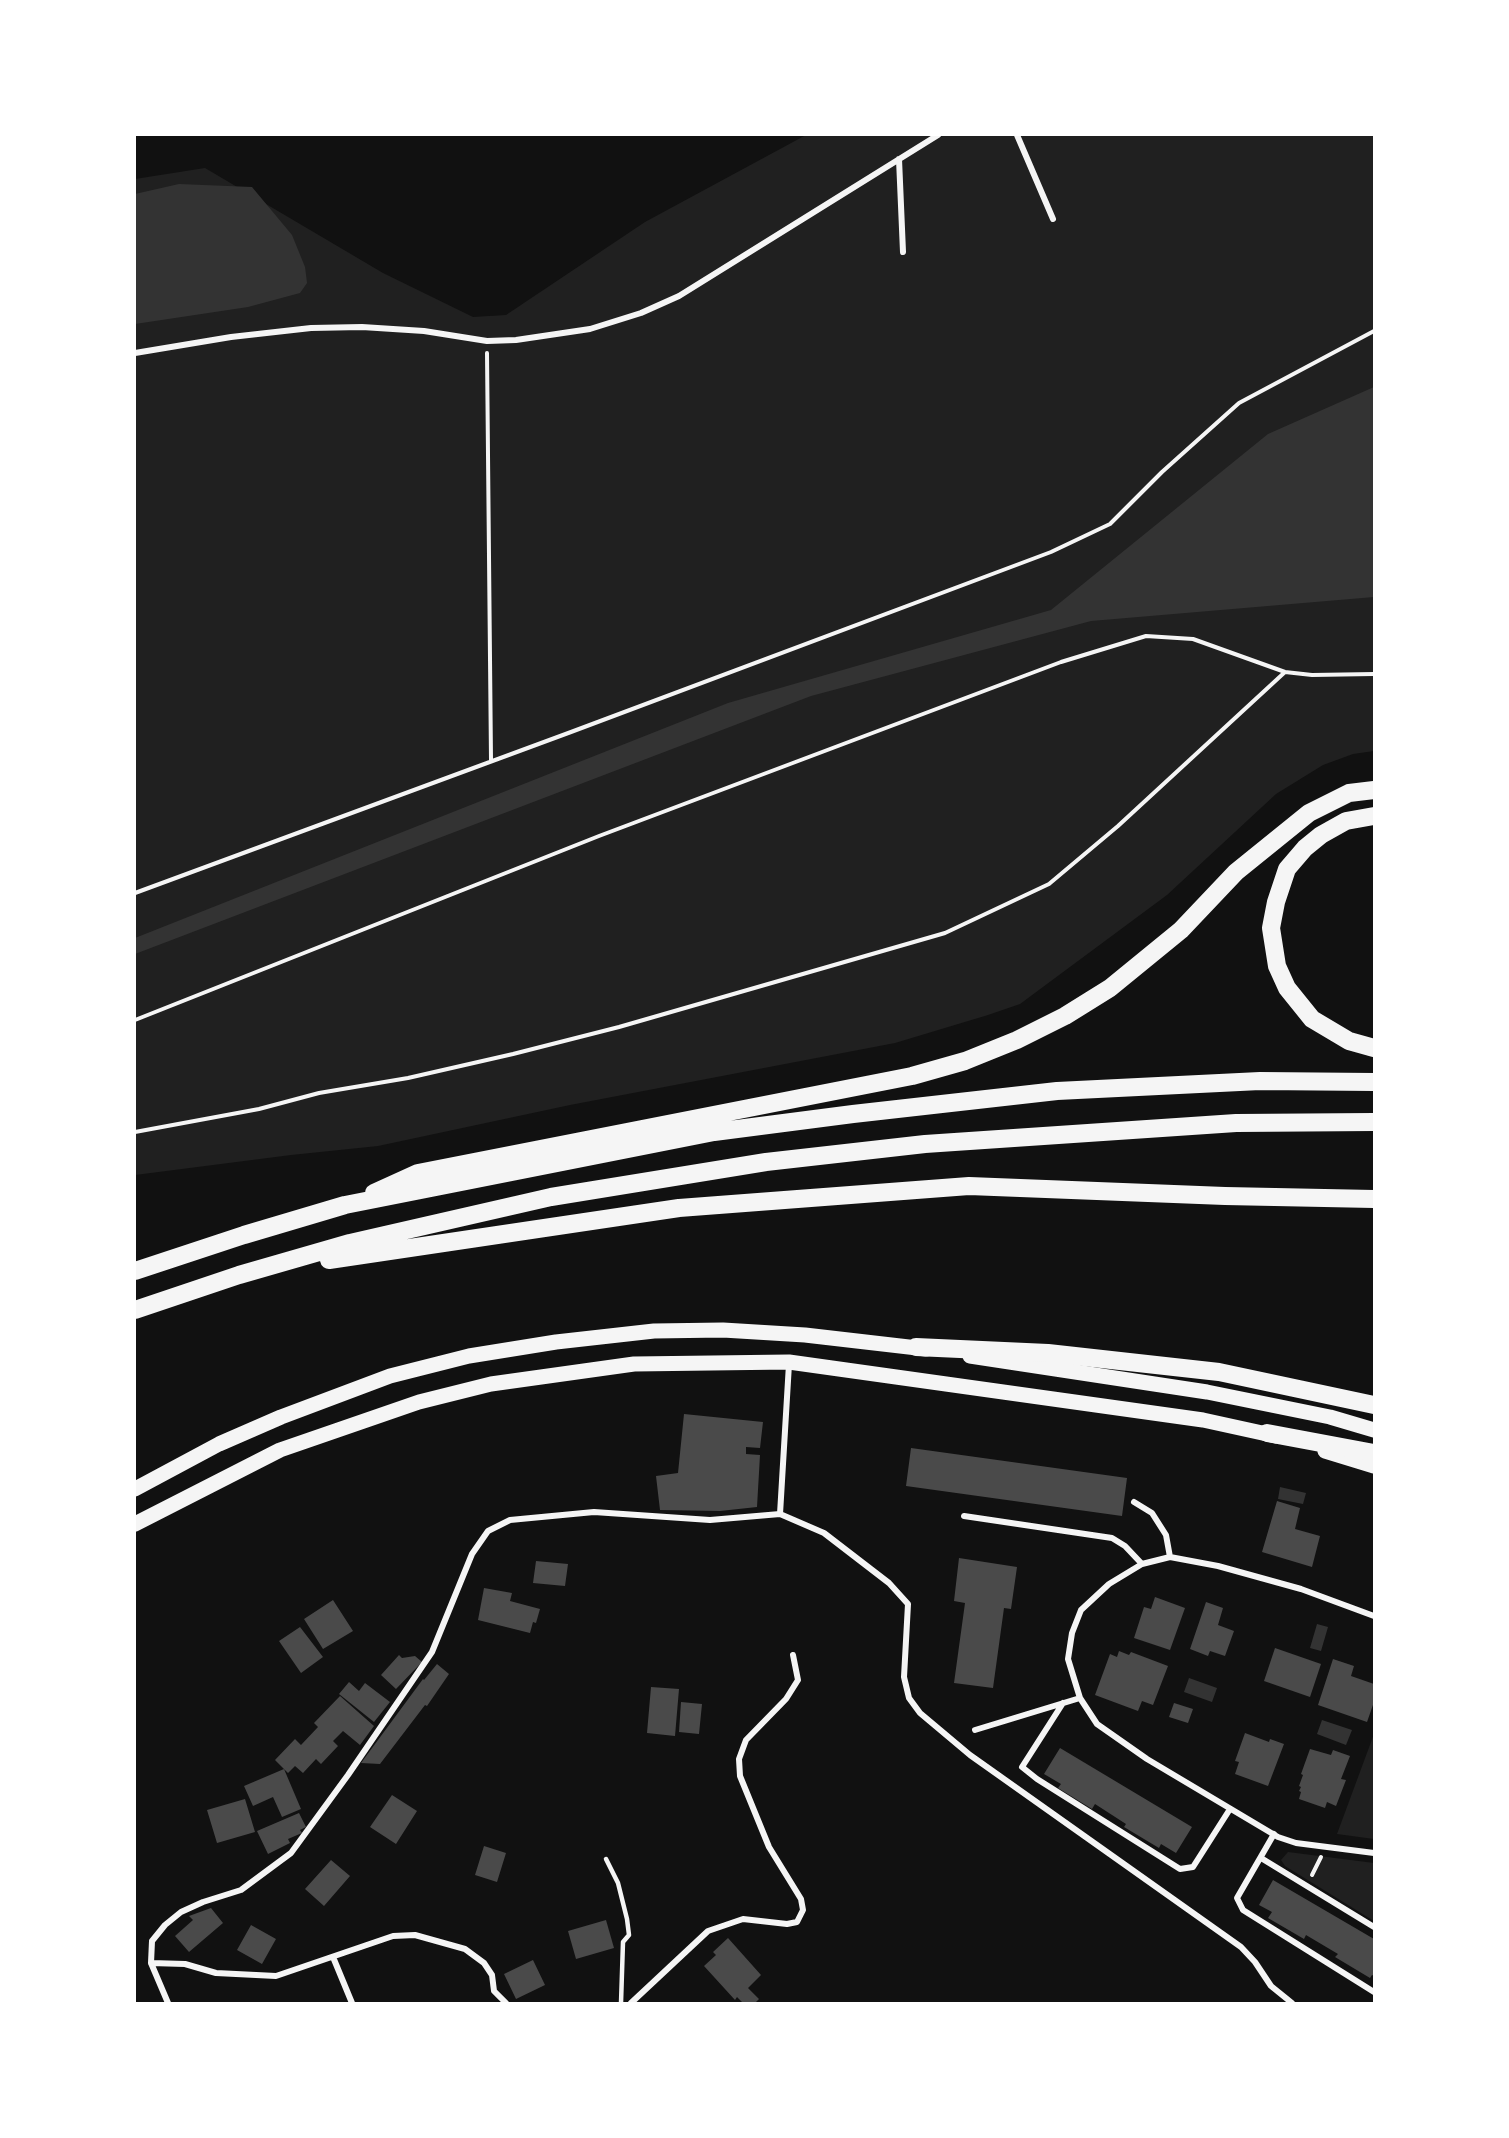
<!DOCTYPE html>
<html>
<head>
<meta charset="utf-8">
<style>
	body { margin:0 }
	#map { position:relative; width:1509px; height:2138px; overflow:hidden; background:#111; font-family:Rubik,sans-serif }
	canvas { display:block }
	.frame { position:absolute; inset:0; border:136px solid #fff; pointer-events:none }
</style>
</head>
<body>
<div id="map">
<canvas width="1509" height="2138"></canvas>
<div class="frame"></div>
</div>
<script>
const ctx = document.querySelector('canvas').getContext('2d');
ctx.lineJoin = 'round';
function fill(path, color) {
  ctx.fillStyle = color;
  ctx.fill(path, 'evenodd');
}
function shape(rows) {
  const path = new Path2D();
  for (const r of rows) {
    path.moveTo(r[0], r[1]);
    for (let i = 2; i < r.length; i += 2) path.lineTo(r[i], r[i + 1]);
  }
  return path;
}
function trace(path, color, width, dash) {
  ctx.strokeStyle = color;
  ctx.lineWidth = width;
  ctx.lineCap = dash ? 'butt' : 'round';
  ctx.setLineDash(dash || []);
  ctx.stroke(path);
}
fill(shape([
	[806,135,1374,135,1374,751,1353,754,1323,765,1276,794,1167,895,1020,1004,988,1015,895,1043,570,1105,378,1146,291,1155,135,1175,135,179,205,168,383,273,473,317,506,315,645,222],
	[1374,1734,1374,1839,1337,1834],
	[1288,1852,1374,1863,1374,1921,1285,1866,1281,1860]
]), '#202020');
fill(shape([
	[179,184,252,187,292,235,305,267,307,283,300,293,248,307,135,324,135,194],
	[1374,387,1374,597,1091,621,811,696,135,954,135,938,728,703,1051,610,1268,434],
	[1280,1487,1306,1493,1303,1504,1278,1499],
	[1317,1624,1328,1627,1321,1651,1310,1648],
	[1189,1678,1217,1688,1212,1702,1184,1692],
	[1322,1720,1352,1730,1346,1745,1317,1734]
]), '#333');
fill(shape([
	[684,1414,763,1422,760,1448,746,1447,746,1454,760,1455,757,1507,720,1511,660,1510,656,1476,678,1473],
	[911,1448,1127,1478,1122,1516,906,1486],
	[1277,1501,1300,1508,1295,1529,1320,1536,1312,1567,1262,1552],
	[959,1558,1017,1567,1011,1609,1004,1608,993,1688,954,1683,965,1603,954,1601],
	[536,1561,568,1564,565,1586,533,1583],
	[484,1588,512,1593,510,1601,540,1609,536,1623,533,1622,530,1633,478,1620],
	[1155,1597,1185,1608,1170,1650,1134,1638,1144,1607,1151,1609],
	[333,1600,353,1631,323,1649,304,1619],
	[1206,1602,1223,1608,1218,1625,1234,1631,1225,1656,1210,1651,1208,1656,1190,1649],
	[300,1627,323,1657,301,1673,279,1641],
	[1275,1648,1321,1664,1310,1697,1264,1681],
	[1119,1651,1129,1655,1131,1652,1168,1666,1153,1705,1142,1701,1138,1711,1095,1695,1110,1654,1117,1657],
	[399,1655,402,1658,415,1656,422,1662,396,1689,381,1675],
	[1333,1659,1354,1666,1351,1676,1374,1684,1374,1702,1367,1722,1318,1705],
	[437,1664,449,1674,427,1706,425,1705,380,1764,361,1763,423,1679,424,1680],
	[349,1682,359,1691,365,1683,390,1702,374,1722,339,1694],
	[651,1687,679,1689,675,1736,647,1733],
	[340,1696,374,1726,360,1745,343,1731,333,1741,338,1746,321,1764,316,1759,303,1773,295,1766,288,1773,275,1760,295,1739,301,1745,318,1727,314,1723],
	[681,1702,702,1704,699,1734,679,1732],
	[1174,1703,1193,1709,1188,1723,1169,1717],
	[1245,1733,1269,1742,1270,1739,1284,1744,1268,1786,1235,1774,1239,1762,1235,1761],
	[1060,1748,1192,1827,1176,1853,1161,1844,1159,1848,1124,1827,1126,1824,1095,1804,1092,1809,1058,1788,1061,1784,1044,1774],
	[1310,1749,1331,1755,1333,1750,1350,1756,1341,1779,1346,1780,1336,1806,1327,1802,1325,1808,1299,1799,1301,1792,1299,1791,1301,1787,1299,1786,1303,1775,1301,1774],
	[284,1769,301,1809,282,1817,273,1797,253,1806,244,1786],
	[392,1795,417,1811,396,1844,370,1827],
	[245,1799,255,1832,217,1843,207,1810],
	[299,1813,306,1827,300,1830,302,1833,288,1839,290,1843,268,1854,257,1831],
	[484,1846,506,1853,497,1882,475,1875],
	[331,1860,350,1876,324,1906,305,1889],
	[1273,1880,1374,1939,1374,1976,1372,1975,1370,1978,1335,1957,1338,1954,1306,1935,1304,1939,1268,1918,1272,1912,1259,1905],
	[211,1908,223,1923,189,1952,175,1936,193,1920,189,1916],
	[606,1920,614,1948,576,1959,568,1931],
	[251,1925,276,1939,262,1964,237,1950],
	[728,1938,761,1975,748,1988,759,1999,755,2003,743,2003,737,1997,735,2000,704,1966,716,1955,713,1952],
	[533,1960,545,1985,516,1999,504,1974]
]), '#4a4a4a');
trace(shape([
	[487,353,491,760],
	[135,893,571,732,1051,552,1110,524,1162,472,1239,403,1374,331],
	[135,1020,599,836,1061,662,1146,636,1193,639,1285,672,1312,675,1374,674],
	[135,1132,259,1109,319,1093,408,1078,513,1054,619,1027,945,933,1049,884,1118,826,1285,672],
	[1312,1875,1321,1857]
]), '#f5f5f5', 4);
trace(shape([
	[606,1859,618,1883,627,1919,629,1935,623,1942,621,2003]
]), '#f5f5f5', 4.5);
trace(shape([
	[1017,135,1053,219],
	[899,159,903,252],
	[135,353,231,337,311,328,362,327,424,331,487,341,516,340,590,329,641,313,679,296,938,135],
	[1134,1502,1152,1513,1166,1535,1170,1557],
	[780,1514,824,1533,889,1583,908,1604,904,1677,909,1698,920,1713,970,1755,1241,1947,1255,1962,1271,1986,1292,2003],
	[964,1516,1112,1538,1125,1546,1142,1564],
	[1374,1616,1301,1589,1218,1566,1170,1557,1142,1564,1109,1584,1081,1610,1072,1633,1068,1659,1080,1698,1097,1724,1147,1759,1278,1837,1296,1843,1374,1853],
	[1063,1703,1022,1767,1037,1779,1180,1869,1193,1867,1230,1809],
	[975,1730,1080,1698],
	[1274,1834,1237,1898,1243,1910,1374,1992],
	[1261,1858,1374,1927],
	[333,1957,352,2003],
	[151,1963,185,1964,216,1973,276,1976,393,1936,415,1935,465,1949,484,1963,492,1975,494,1991,506,2003],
	[168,2003,151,1963,152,1941,165,1925,181,1912,203,1902,241,1890,291,1853,348,1775,432,1652,472,1554,488,1531,510,1520,594,1512,710,1520,780,1514,789,1364],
	[631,2003,708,1931,743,1919,787,1924,797,1922,803,1910,801,1899,769,1847,740,1776,739,1759,746,1740,786,1699,798,1680,793,1655]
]), '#f5f5f5', 6);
trace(shape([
	[970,1356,1207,1392,1330,1417,1374,1430],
	[1325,1451,1374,1466],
	[135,1489,219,1444,281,1417,390,1376,469,1356,556,1342,654,1331,723,1330,805,1335,926,1349],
	[135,1524,280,1450,419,1402,491,1384,634,1364,789,1362,1203,1420,1276,1436]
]), '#f5f5f5', 15);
trace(shape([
	[1374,816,1346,821,1321,835,1305,848,1287,869,1276,902,1271,928,1277,966,1287,988,1312,1019,1349,1041,1374,1048],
	[374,1193,418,1173,912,1076,965,1061,1017,1040,1065,1016,1110,988,1181,930,1236,872,1309,813,1349,793,1374,790],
	[329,1260,679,1208,969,1186,1225,1196,1374,1199],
	[135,1271,244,1235,345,1205,714,1132,853,1114,1057,1091,1260,1081,1374,1082],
	[135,1310,239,1275,350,1243,551,1197,766,1162,925,1144,1236,1123,1374,1122],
	[916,1347,1048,1353,1219,1372,1374,1405],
	[1267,1433,1374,1453]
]), '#f5f5f5', 18);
</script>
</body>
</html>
